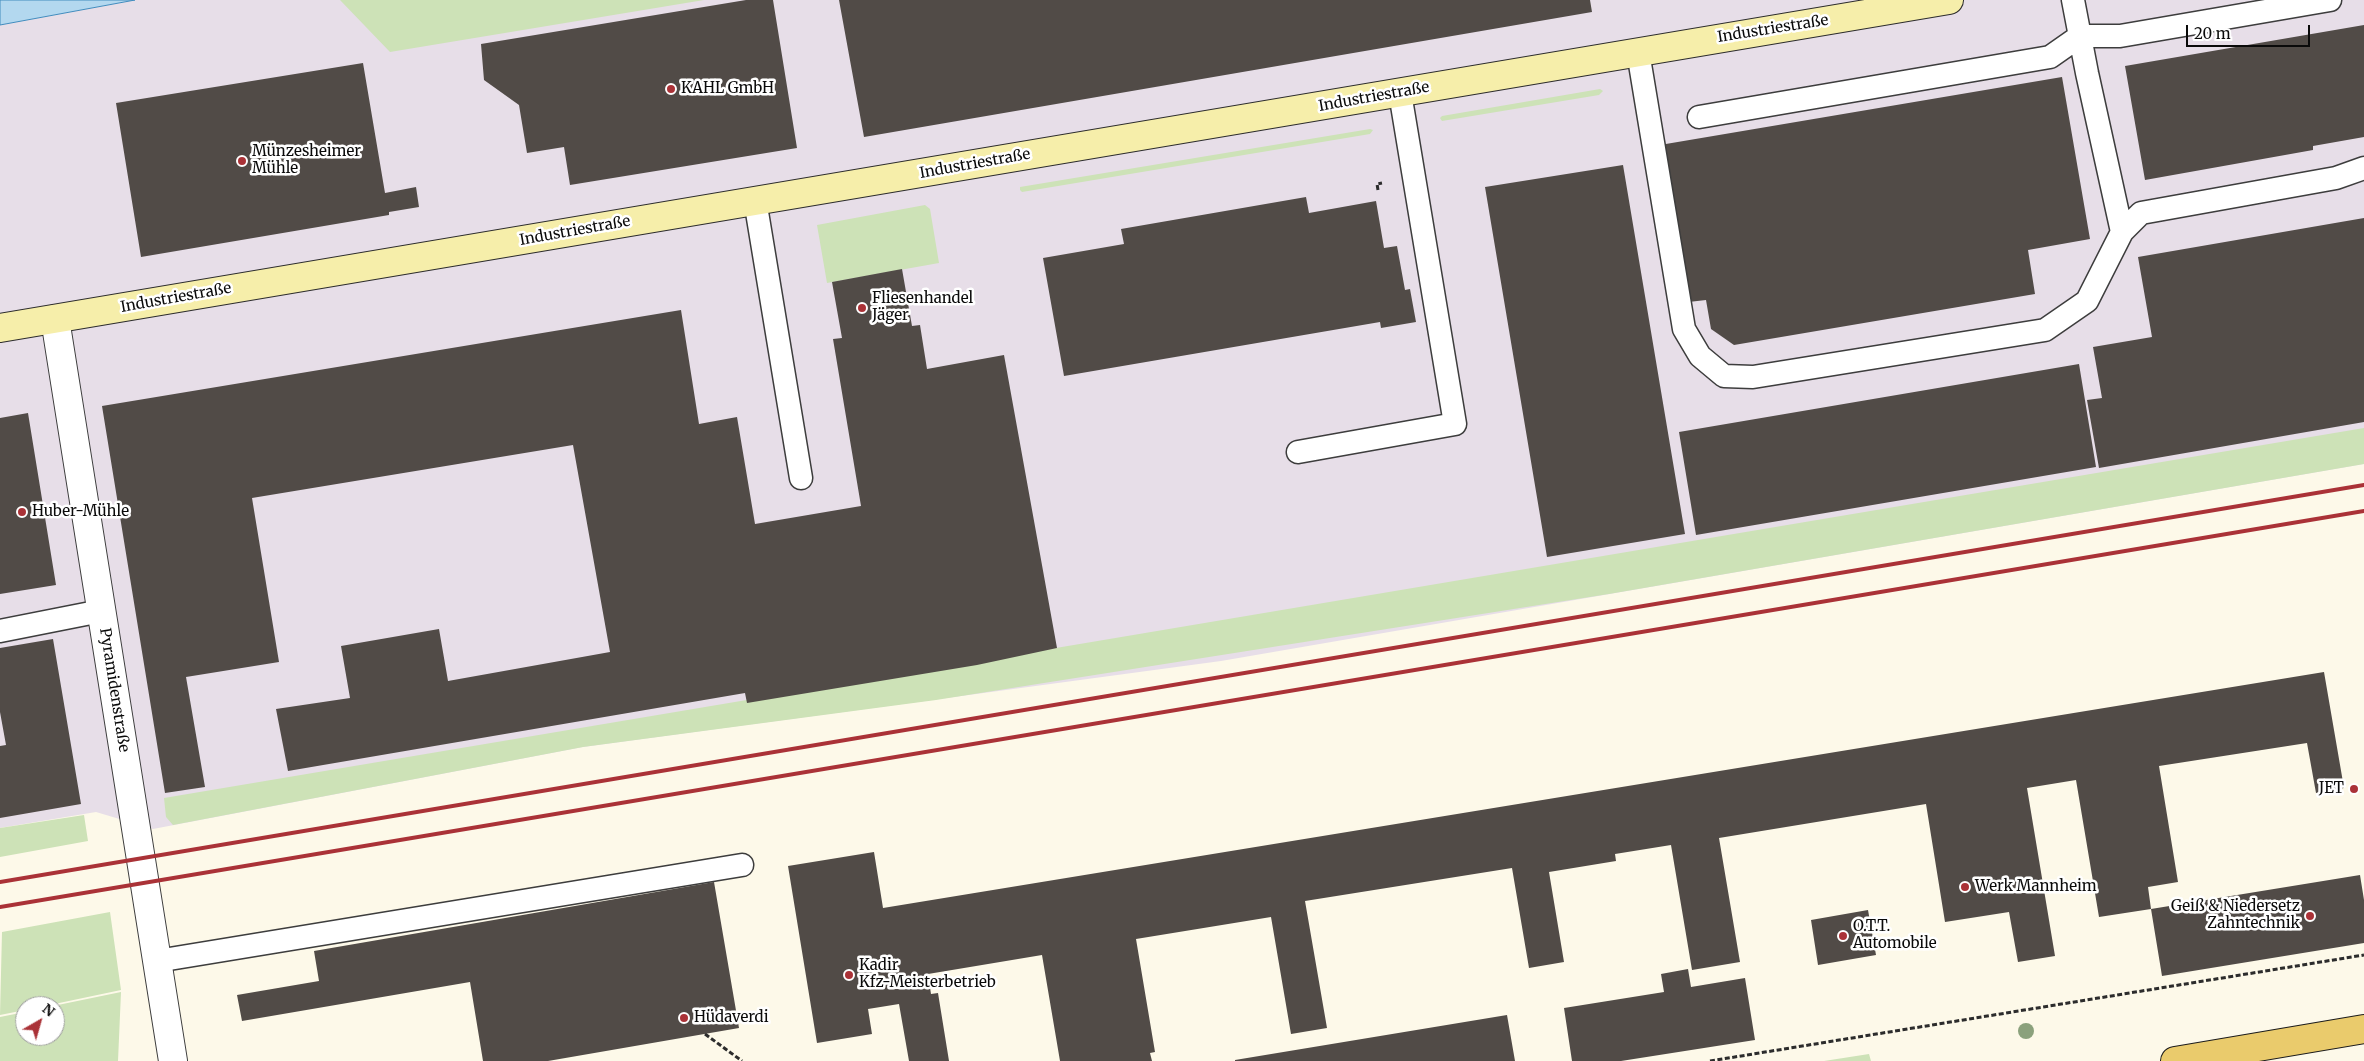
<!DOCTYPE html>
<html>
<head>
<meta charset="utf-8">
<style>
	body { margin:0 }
	#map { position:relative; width:2364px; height:1061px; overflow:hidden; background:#fdf9e9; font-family:Merriweather,serif }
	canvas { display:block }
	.north { position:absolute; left:15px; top:996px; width:50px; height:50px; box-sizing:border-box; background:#fff; border:1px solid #9d9d9d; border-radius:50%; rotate:38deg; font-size:14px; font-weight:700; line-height:20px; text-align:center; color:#0a0a0a }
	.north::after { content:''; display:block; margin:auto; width:18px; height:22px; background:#aa3237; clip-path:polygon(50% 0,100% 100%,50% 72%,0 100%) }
	.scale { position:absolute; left:2186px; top:25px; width:124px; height:22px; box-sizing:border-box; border:2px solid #0a0a0a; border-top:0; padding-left:6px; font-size:15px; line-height:18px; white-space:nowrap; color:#0a0a0a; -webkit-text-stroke:4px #fff; paint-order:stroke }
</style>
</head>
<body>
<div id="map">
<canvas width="2364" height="1061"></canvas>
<div class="north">N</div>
<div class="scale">20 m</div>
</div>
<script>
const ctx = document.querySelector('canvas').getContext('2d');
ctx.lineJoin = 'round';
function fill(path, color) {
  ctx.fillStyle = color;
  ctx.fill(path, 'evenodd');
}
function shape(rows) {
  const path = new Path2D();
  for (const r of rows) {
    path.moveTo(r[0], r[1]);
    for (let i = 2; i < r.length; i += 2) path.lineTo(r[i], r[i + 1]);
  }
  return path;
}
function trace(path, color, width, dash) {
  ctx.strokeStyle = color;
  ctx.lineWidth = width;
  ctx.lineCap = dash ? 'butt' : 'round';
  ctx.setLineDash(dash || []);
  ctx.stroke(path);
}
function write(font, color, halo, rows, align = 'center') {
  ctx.font = font + ' Merriweather,serif';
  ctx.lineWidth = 5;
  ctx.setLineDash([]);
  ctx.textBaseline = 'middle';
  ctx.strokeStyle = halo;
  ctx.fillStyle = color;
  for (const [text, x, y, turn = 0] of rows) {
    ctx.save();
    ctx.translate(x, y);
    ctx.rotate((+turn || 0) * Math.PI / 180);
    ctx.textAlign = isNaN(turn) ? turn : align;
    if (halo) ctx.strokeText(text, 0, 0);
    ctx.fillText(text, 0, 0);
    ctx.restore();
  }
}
fill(shape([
	[135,0,2364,0,2364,464,1221,661,583,747,153,829,96,812,0,828,0,25]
]), '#e7dee8');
fill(shape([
	[340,0,704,0,390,52],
	[1600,89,1603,91,1599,95,1442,121,1440,118,1442,116],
	[1370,129,1373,130,1370,134,1022,192,1020,190,1020,187],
	[925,205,930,209,939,263,827,283,817,225],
	[2364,428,2364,464,1609,594,936,700,583,747,173,825,166,817,164,798],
	[84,815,88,841,0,857,0,828],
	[110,912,121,990,45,1006,25,1006,25,1010,0,1015,2,932],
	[121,992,118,1061,0,1061,0,1017,25,1012,25,1036,55,1036,55,1006,53,1006],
	[1869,1054,1871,1061,1824,1061]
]), '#cde2b7');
const water = shape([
	[0,0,135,0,0,25,0,0]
]);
fill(water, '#b3d8ef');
trace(water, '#428cbe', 1);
fill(shape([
	[746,0,773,0,797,148,570,185,564,147,527,153,519,105,484,80,481,44],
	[839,0,1590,0,1592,12,864,137],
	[2364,25,2364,137,2313,146,2313,150,2145,180,2125,66],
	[363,63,385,193,416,187,419,207,389,212,389,215,141,257,116,103],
	[2062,77,2090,239,2028,250,2035,294,1734,345,1711,329,1706,300,1680,303,1654,146],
	[1623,165,1685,534,1547,557,1485,187],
	[1306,197,1309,213,1376,201,1384,248,1397,246,1405,290,1410,289,1416,322,1381,328,1380,322,1064,376,1043,258,1124,244,1121,229],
	[2364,218,2364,422,2099,468,2087,400,2102,398,2093,347,2152,337,2138,257],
	[902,269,912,326,920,325,927,369,1004,355,1057,648,977,665,747,703,745,693,288,771,276,709,350,698,341,646,439,629,448,681,610,652,573,445,252,498,279,662,186,677,205,787,165,793,102,406,681,310,699,424,737,417,755,524,861,506,833,339,842,338,832,282],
	[2079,364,2096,467,1696,535,1679,432],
	[28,413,56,585,0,594,0,418],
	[53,639,81,804,0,818,0,746,6,745,0,712,0,648],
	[2324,672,2344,788,2316,793,2307,743,2159,766,2178,882,2148,887,2151,909,2099,917,2076,780,2027,788,2055,956,2018,962,2009,912,1945,922,1926,804,1719,838,1740,962,1692,970,1671,845,1615,854,1616,861,1549,872,1564,962,1529,968,1512,868,1305,901,1327,1028,1291,1034,1271,917,1136,939,1155,1052,1150,1053,1152,1061,1060,1061,1042,955,928,974,931,994,938,993,949,1061,909,1061,899,1004,868,1009,872,1034,817,1043,788,866,874,852,883,908],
	[2360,875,2364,900,2364,943,2162,976,2151,909],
	[714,882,739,1028,548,1061,483,1061,470,982,242,1021,237,995,319,981,314,951],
	[1868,910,1876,955,1818,965,1811,920],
	[1688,969,1691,987,1745,978,1755,1040,1621,1061,1572,1061,1564,1008,1664,992,1661,974],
	[1507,1015,1515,1061,1235,1061,1235,1060]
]), '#514b47');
const lane = shape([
	[2073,0,2087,73,2122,232],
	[1638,52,1684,329,1700,356,1724,376,1753,377,2045,330,2087,301,2122,232,2141,213,2336,178,2364,168],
	[1699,117,2050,57,2080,36,2120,36,2330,0],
	[755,200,801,478],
	[1298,452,1455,424,1400,93],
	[0,631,101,611],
	[157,961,742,865]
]);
const street = shape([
	[55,319,173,1061]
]);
const secondary = shape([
	[0,328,1949,0]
]);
const primary = shape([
	[2175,1061,2364,1029]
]);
trace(lane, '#3d3d3d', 25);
trace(street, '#3d3d3d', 30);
trace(secondary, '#2c2c2c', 30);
trace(primary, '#1b1b1b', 30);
trace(shape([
	[1378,190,1377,184,1382,183],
	[705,1034,742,1061],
	[1710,1061,2364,955]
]), '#2c2c2c', 3, [5, 2.5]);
trace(lane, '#fff', 22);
trace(street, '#fff', 28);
trace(secondary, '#f6eeaa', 28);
trace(primary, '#eacb6c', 28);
trace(shape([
	[0,882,2364,485],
	[0,907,2364,511]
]), '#aa3237', 4);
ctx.fillStyle = '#8ba17c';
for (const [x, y] of [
	[2026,1031]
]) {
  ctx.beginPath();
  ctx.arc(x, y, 8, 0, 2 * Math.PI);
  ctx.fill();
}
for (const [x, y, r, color] of [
	[671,89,5,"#aa3237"],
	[242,161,5,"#aa3237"],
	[862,308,5,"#aa3237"],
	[22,512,5,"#aa3237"],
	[2354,789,5,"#aa3237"],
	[1965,887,5,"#aa3237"],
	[2310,916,5,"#aa3237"],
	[1843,936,5,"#aa3237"],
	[849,975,5,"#aa3237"],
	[684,1018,5,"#aa3237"]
]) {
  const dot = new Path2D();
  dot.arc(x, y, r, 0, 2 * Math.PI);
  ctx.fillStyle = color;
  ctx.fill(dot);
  trace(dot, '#fff', 2);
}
write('15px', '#0a0a0a', '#fff', [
	["Industriestraße",1773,29,-9],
	["Industriestraße",1374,97,-10],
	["Industriestraße",975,164,-10],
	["Industriestraße",575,231,-10],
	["Industriestraße",176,298,-10],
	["Pyramidenstraße",114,690,81]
]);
write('15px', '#0a0a0a', '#fff', [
	["KAHL GmbH",681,89],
	["Münzesheimer",252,152],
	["Mühle",252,169],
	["Fliesenhandel",872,299],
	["Jäger",872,316],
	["Huber-Mühle",32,512],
	["JET",2344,789,"right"],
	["Werk Mannheim",1975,887],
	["Geiß & Niedersetz",2300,907,"right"],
	["Zahntechnik",2300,924,"right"],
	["O.T.T.",1853,927],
	["Automobile",1853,944],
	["Kadir",859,966],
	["Kfz-Meisterbetrieb",859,983],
	["Hüdaverdi",694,1018]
], 'left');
</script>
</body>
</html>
